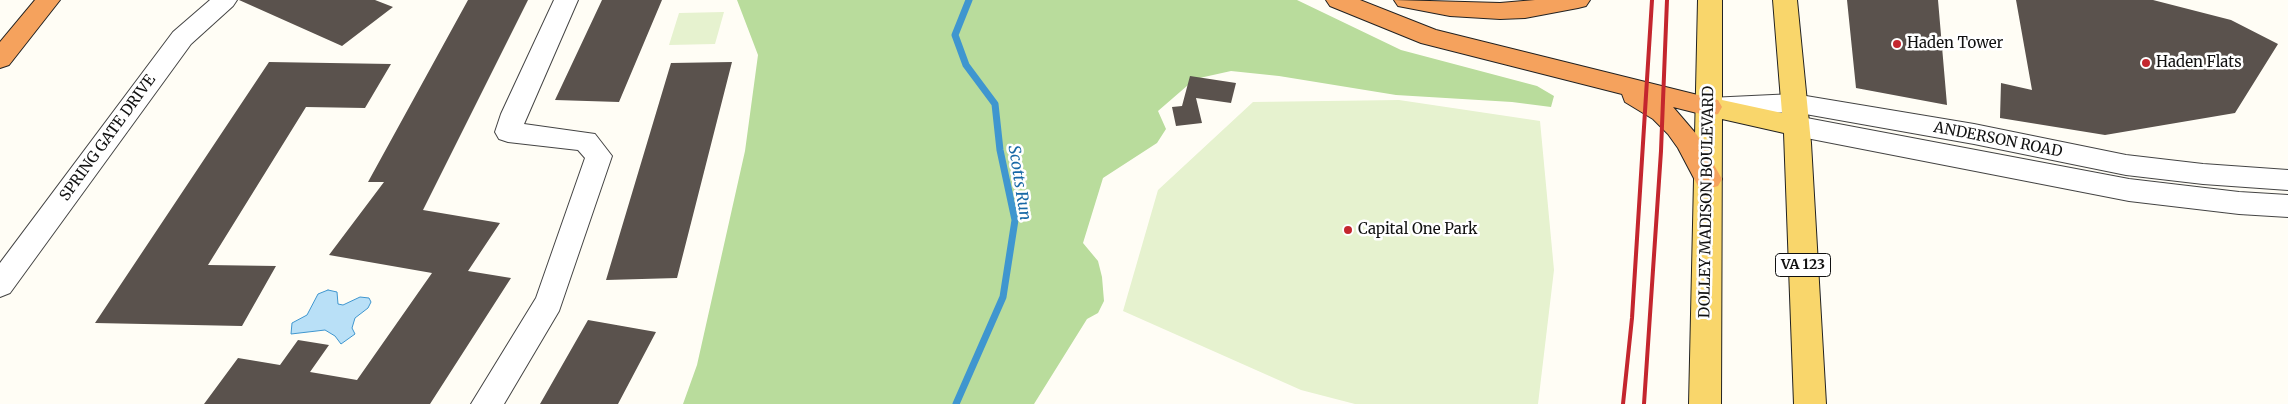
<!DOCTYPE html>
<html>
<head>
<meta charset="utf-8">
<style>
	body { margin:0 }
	canvas { display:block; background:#fffdf5 }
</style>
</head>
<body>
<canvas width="2288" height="404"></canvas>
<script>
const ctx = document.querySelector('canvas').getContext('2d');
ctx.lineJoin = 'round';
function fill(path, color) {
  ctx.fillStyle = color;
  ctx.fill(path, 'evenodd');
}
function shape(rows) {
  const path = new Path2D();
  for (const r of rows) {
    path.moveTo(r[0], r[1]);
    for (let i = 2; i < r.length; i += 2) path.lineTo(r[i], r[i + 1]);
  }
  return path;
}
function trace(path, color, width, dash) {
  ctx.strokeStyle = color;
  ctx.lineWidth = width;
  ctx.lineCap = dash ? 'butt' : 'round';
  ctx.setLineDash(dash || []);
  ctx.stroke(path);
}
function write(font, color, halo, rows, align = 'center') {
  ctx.font = font + ' Merriweather,serif';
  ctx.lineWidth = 5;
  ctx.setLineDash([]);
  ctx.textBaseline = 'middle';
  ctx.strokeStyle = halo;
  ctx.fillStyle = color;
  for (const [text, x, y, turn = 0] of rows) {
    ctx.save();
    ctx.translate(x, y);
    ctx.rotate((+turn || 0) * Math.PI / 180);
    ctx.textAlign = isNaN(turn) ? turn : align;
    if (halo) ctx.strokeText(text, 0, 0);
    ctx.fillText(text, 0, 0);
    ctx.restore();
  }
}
fill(shape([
	[737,0,1297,0,1401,50,1537,86,1554,96,1551,107,1512,102,1396,95,1279,76,1231,71,1195,79,1158,111,1166,129,1157,143,1103,178,1083,243,1098,261,1102,277,1104,301,1098,313,1087,319,1034,404,683,404,697,365,745,151,758,55]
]), '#b9dc9c');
fill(shape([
	[724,12,715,44,669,45,679,13],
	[1399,100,1540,121,1554,270,1538,404,1355,404,1301,390,1123,311,1158,190,1253,102]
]), '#e6f2cf');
const water = shape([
	[328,290,337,292,338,304,343,305,360,297,369,298,371,302,368,308,355,318,352,328,355,334,341,344,335,336,325,330,291,334,292,323,307,315,318,294,328,290]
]);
fill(water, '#b9e0f7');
trace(water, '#3f96cf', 1);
trace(shape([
	[956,404,1003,297,1015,220,1000,150,995,104,966,65,955,35,969,0]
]), '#3f96cf', 7);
fill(shape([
	[239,0,375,0,393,7,342,46],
	[468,0,528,0,423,210,500,223,468,271,511,278,430,404,204,404,238,358,280,365,298,340,329,345,310,372,357,380,432,273,329,255,384,182,368,182],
	[602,0,662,0,619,102,555,100],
	[1847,0,1938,0,1947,105,1856,88],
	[2016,0,2153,0,2231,20,2278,44,2235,113,2105,135,2000,118,2001,83,2032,90],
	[269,62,391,64,365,108,306,107,208,265,276,266,242,326,95,323],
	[732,62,677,278,606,280,671,63],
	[1190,76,1236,83,1231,103,1196,98,1202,123,1176,126,1172,107,1182,106],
	[588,320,656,332,618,404,540,404]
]), '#5a524d');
const minor = shape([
	[210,0,237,0,233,6,191,44,10,293,0,297,0,263,173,32,210,0],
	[554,0,578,0,524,124,595,134,612,156,559,311,504,404,471,404,536,298,585,158,578,150,508,142,499,139,495,132,501,114,554,0]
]);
const tertiary = shape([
	[1794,94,1974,124,2126,155,2203,164,2288,170,2288,190,2203,184,2126,175,1974,144,1794,112,1709,116,1700,114,1696,107,1700,100,1709,98,1794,94],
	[1796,116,2129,179,2239,192,2288,195,2288,217,2239,214,2129,201,1796,136,1787,133,1783,126,1787,119,1796,116]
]);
const primary = shape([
	[1698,0,1722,0,1722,100,1782,113,1773,0,1797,0,1811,143,1826,404,1794,404,1784,133,1722,119,1721,404,1689,404,1698,0]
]);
const motorway = shape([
	[35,0,60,0,9,65,0,68,0,42,35,0],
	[1326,0,1360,0,1436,30,1718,100,1722,107,1718,114,1709,116,1673,107,1697,135,1722,179,1718,186,1708,189,1698,186,1678,148,1668,134,1653,119,1625,102,1622,94,1421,43,1330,6,1326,0],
	[1394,0,1500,3,1535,0,1590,0,1586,6,1578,8,1525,18,1500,19,1450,16,1398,6,1394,0]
]);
trace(minor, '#444', 2);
trace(tertiary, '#444', 2);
trace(primary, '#222', 2);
trace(motorway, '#222', 2);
fill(minor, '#fff');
fill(tertiary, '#fff');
fill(primary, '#f9d66b');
fill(motorway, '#f5a25d');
trace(shape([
	[1623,404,1632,318,1652,0],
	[1644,404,1661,151,1667,0]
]), '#c4262e', 4);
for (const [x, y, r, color] of [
	[1897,44,5,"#c4262e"],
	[2146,63,5,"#c4262e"],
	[1348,230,5,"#c4262e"]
]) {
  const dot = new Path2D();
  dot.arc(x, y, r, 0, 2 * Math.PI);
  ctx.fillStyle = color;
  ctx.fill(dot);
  trace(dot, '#fff', 2);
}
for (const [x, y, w] of [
	[1803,265,55]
]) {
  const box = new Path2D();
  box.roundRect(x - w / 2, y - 11.5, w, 23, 4);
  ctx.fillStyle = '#fff';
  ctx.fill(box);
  trace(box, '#111', 1);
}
write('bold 14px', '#111', null, [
	["VA 123",1803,265]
]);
write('15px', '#111', '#fff', [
	["Haden Tower",1907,44],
	["Haden Flats",2156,63],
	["Capital One Park",1358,230]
], 'left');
write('15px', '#111', '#fff', [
	["SPRING GATE DRIVE",108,138,-54],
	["ANDERSON ROAD",1998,140,11],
	["DOLLEY MADISON BOULEVARD",1707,202,-89]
]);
write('italic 16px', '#1768a6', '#fff', [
	["Scotts Run",1019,183,81]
]);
</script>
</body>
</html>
